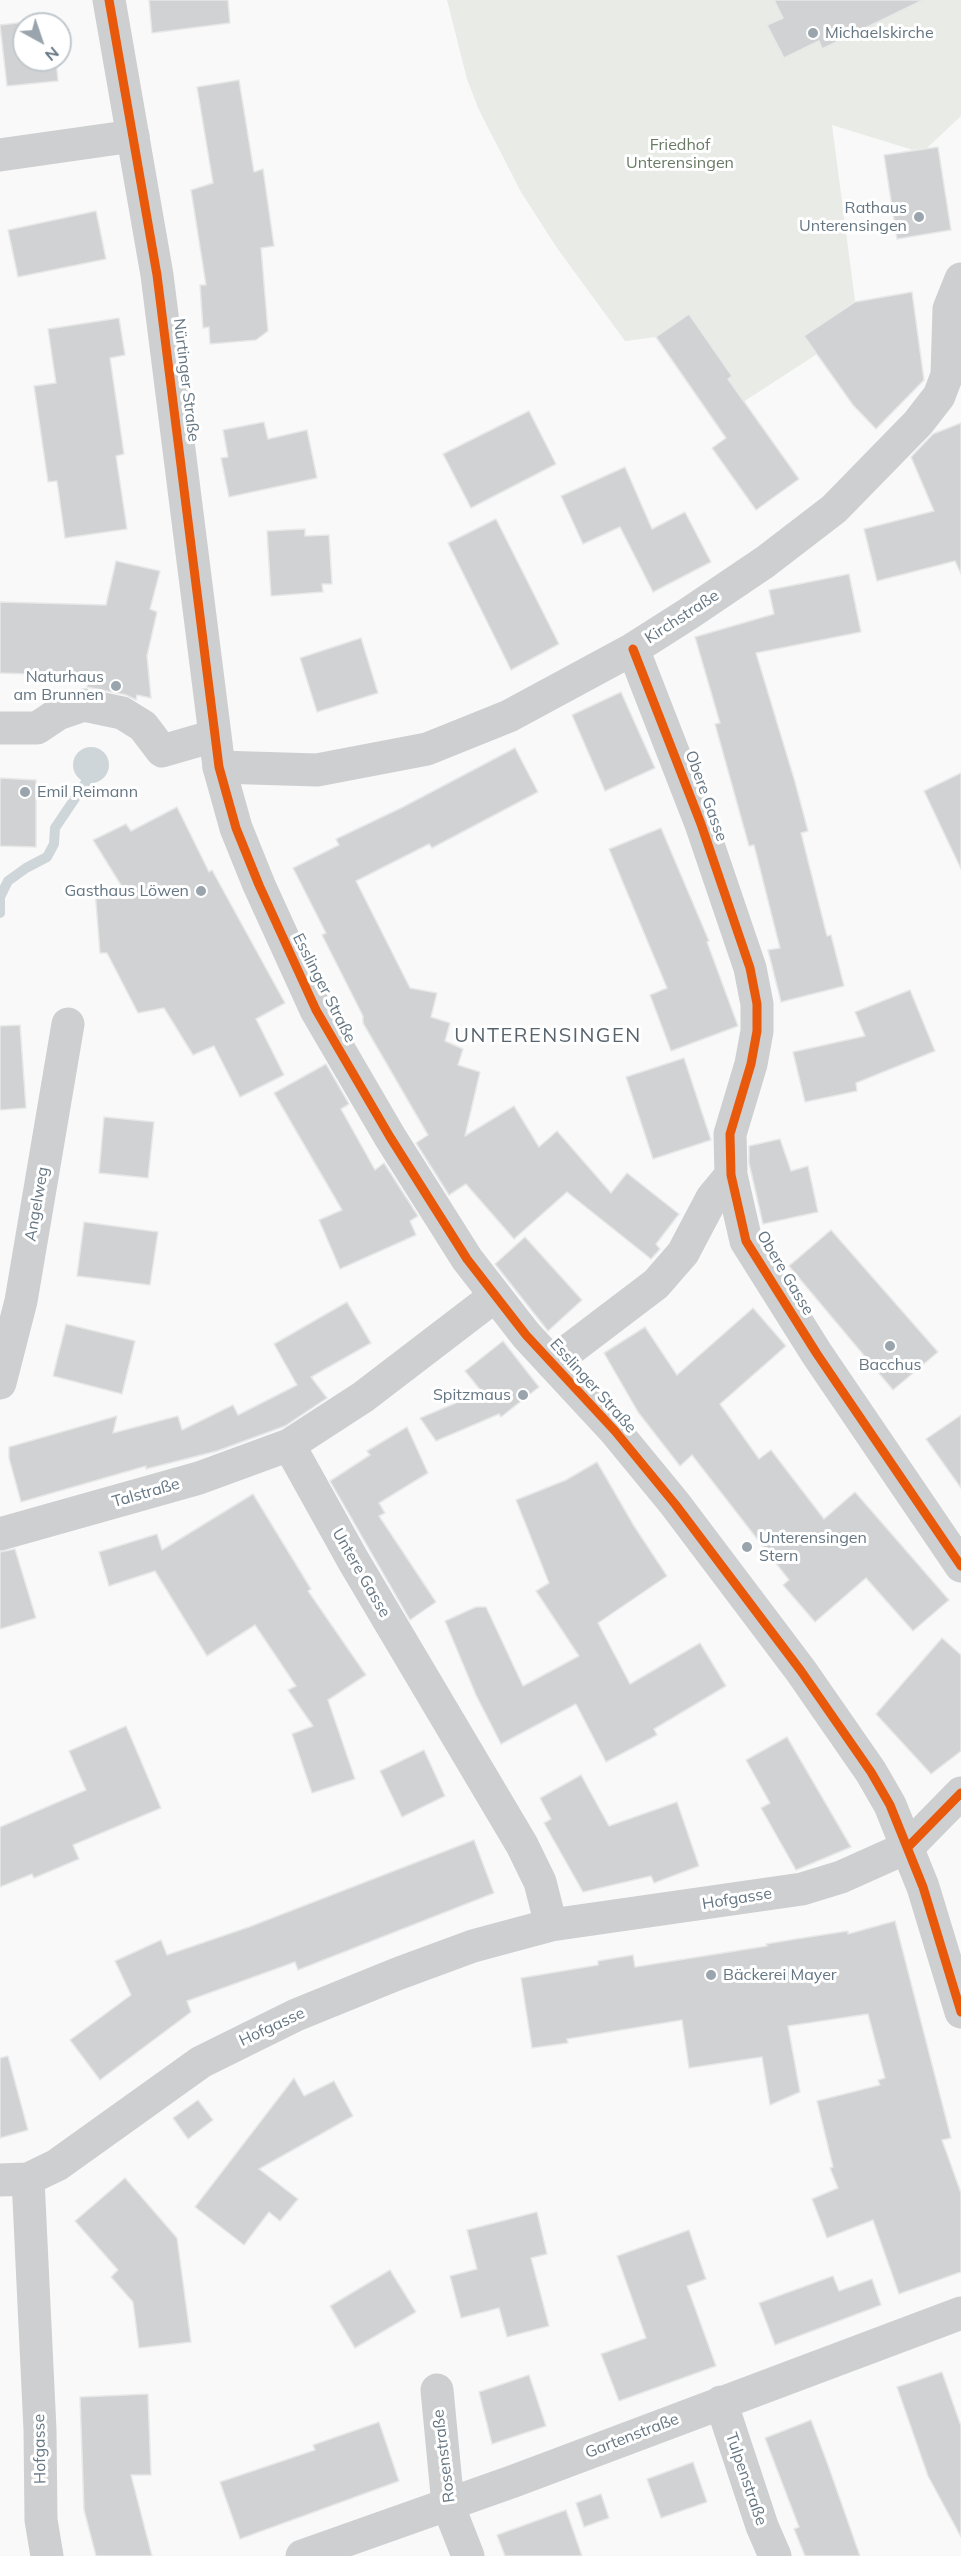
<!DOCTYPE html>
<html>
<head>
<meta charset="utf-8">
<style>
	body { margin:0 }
	#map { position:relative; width:961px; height:2556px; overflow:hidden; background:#f9f9f9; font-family:Mulish,sans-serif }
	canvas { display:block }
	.north { position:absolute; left:12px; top:12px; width:60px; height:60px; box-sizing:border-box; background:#fff; border:2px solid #c1c8cd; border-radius:50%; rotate:140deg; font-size:16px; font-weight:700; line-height:24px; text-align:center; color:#657683 }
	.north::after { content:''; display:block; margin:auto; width:21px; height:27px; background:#99a4ac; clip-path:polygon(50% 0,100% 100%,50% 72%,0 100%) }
</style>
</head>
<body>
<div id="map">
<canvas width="961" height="2556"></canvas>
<div class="north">N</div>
</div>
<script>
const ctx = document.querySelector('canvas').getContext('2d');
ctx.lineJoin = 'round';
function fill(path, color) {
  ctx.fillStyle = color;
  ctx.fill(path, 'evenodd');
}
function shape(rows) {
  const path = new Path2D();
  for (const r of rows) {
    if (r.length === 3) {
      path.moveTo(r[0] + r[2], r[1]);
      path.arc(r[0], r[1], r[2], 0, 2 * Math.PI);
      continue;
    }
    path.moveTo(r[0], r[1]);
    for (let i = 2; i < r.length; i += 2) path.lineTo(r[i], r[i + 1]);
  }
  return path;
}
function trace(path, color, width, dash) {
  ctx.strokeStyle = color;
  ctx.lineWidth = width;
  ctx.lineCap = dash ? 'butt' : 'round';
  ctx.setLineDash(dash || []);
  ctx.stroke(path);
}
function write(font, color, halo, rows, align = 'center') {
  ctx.font = font + ' Mulish,sans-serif';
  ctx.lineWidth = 6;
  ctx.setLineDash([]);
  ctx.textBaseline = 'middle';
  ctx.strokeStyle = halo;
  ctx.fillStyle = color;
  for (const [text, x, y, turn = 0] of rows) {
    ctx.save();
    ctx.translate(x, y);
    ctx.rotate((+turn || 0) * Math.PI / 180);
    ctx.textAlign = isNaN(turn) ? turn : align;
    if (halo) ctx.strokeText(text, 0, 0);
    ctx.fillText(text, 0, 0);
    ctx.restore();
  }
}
fill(shape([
	[447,0,961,0,961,116,927,148,913,150,832,125,855,301,804,336,817,354,714,421,656,337,625,341,557,248,521,192,479,110,467,79]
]), '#e8ebe6');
fill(shape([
	[91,765,18]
]), '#ced6d9');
trace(shape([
	[0,913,0,897,8,881,26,868,47,857,54,844,55,828,86,782]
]), '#ced6d9', 10);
const building = shape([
	[149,0,228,0,230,23,152,33,149,0],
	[774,0,923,0,822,49,819,41,784,58,767,25,783,18,774,0],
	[51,19,52,24,24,24,24,60,56,60,58,81,7,86,0,25,51,19],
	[239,80,254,172,263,169,274,246,261,248,268,331,256,340,210,344,209,327,203,328,200,285,206,285,191,190,213,183,197,87,239,80],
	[938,147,951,230,897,239,884,155,938,147],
	[96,211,106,259,18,277,8,230,96,211],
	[912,292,924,380,876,429,853,405,804,336,855,302,912,292],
	[689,314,732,376,728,379,799,479,756,510,712,448,726,438,656,337,689,314],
	[119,318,125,355,110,358,124,454,116,456,127,529,65,538,57,481,48,482,34,386,56,383,48,329,119,318],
	[529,411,556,464,471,508,443,454,529,411],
	[264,422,268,439,307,430,317,478,229,497,221,458,228,457,223,430,264,422],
	[961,423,961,574,955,561,877,581,864,529,934,511,911,457,933,434,961,423],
	[625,467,652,529,685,512,711,562,653,592,620,527,583,544,561,496,625,467],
	[496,519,559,644,511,670,448,543,496,519],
	[305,529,305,536,329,535,332,584,322,584,323,592,271,596,267,531,305,529],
	[116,561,160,571,150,609,157,612,147,656,151,698,137,695,136,700,126,695,87,687,89,676,0,673,0,602,106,605,116,561],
	[849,574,861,632,756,653,795,782,808,831,801,833,827,936,831,935,844,986,781,1002,768,950,780,948,754,845,749,846,715,724,720,723,695,637,774,614,769,590,849,574],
	[361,638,378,693,317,712,300,658,361,638],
	[621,692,655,768,605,791,572,715,621,692],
	[515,748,538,792,432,848,429,844,356,881,410,988,437,993,431,1017,450,1023,445,1041,463,1049,458,1065,480,1072,465,1136,514,1106,539,1147,557,1131,611,1193,627,1173,679,1214,656,1244,660,1249,651,1259,567,1192,514,1239,466,1184,449,1195,416,1143,428,1135,363,1023,363,1016,322,935,326,933,293,868,339,845,336,839,403,807,515,748],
	[961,773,961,869,924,791,961,773],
	[0,778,36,780,36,847,0,846,0,778],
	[177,807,209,872,212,870,285,1003,256,1019,284,1075,240,1097,214,1046,193,1055,164,1008,138,1013,107,953,100,953,95,890,124,890,93,840,126,824,131,831,177,807],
	[661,828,709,941,707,942,738,1026,671,1051,650,995,667,988,609,849,661,828],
	[910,990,935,1051,856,1083,857,1091,805,1102,793,1052,865,1036,855,1012,910,990],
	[20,1025,26,1108,0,1110,0,1026,20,1025],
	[684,1058,711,1140,653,1159,626,1077,684,1058],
	[326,1064,349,1104,341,1109,375,1170,384,1163,418,1216,410,1221,416,1235,340,1269,319,1220,342,1210,274,1093,326,1064],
	[104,1117,154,1122,148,1178,99,1173,104,1117],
	[780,1139,791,1171,808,1166,818,1212,763,1224,749,1163,749,1146,780,1139],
	[84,1222,158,1232,150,1285,77,1276,84,1222],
	[831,1230,938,1352,893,1390,789,1266,831,1230],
	[525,1237,582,1300,548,1331,495,1264,525,1237],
	[347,1302,371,1343,311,1377,327,1398,285,1426,217,1451,146,1469,146,1466,21,1502,9,1458,9,1447,117,1416,113,1433,178,1416,182,1430,233,1405,238,1415,297,1385,274,1344,347,1302],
	[753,1308,786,1346,720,1404,759,1459,771,1450,824,1519,855,1492,949,1600,913,1631,866,1578,815,1622,783,1585,789,1580,692,1455,680,1466,638,1412,604,1353,645,1327,677,1375,753,1308],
	[66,1324,135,1341,122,1394,53,1376,66,1324],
	[503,1341,539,1387,501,1417,499,1414,436,1441,420,1418,482,1392,465,1371,503,1341],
	[961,1415,961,1488,926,1439,961,1415],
	[407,1427,428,1473,379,1503,385,1513,379,1516,436,1602,410,1620,330,1481,370,1455,367,1451,407,1427],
	[597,1462,634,1526,667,1576,598,1623,630,1684,700,1643,726,1686,654,1729,657,1735,606,1762,576,1704,501,1744,476,1695,445,1621,476,1607,486,1607,523,1686,579,1656,536,1591,549,1583,516,1500,566,1480,597,1462],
	[253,1494,311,1589,308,1591,366,1675,328,1700,355,1779,312,1793,292,1734,313,1726,288,1690,296,1686,255,1625,207,1656,155,1571,109,1586,99,1552,157,1534,162,1550,253,1494],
	[15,1549,36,1618,0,1629,0,1552,15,1549],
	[942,1638,961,1655,961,1751,931,1774,876,1714,942,1638],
	[126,1726,161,1808,73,1845,79,1859,34,1878,32,1874,0,1887,0,1827,86,1790,69,1751,126,1726],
	[787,1737,851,1847,796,1870,761,1808,770,1803,746,1760,787,1737],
	[424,1750,445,1796,402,1817,380,1771,424,1750],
	[581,1775,609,1826,677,1802,699,1866,654,1883,651,1876,583,1892,544,1823,551,1819,540,1798,581,1775],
	[474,1840,494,1893,298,1970,295,1962,187,2001,191,2012,100,2080,70,2040,131,1995,115,1961,161,1940,167,1955,249,1927,474,1840],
	[895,1921,951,2138,942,2140,961,2193,961,2272,899,2294,873,2220,827,2238,812,2199,838,2188,830,2168,833,2167,817,2101,880,2085,878,2080,885,2078,868,2014,788,2026,800,2092,770,2105,762,2057,689,2068,682,2020,567,2039,568,2043,532,2048,521,1978,598,1965,598,1961,633,1955,635,1967,767,1946,766,1944,796,1939,848,1931,848,1934,895,1921],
	[8,2056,28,2130,0,2138,0,2058,8,2056],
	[294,2078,304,2096,334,2081,353,2116,259,2169,298,2199,280,2221,269,2212,244,2245,195,2207,294,2078],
	[198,2100,213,2120,188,2139,173,2118,198,2100],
	[125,2178,177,2238,191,2342,139,2348,133,2302,111,2277,118,2270,75,2221,125,2178],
	[537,2212,547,2254,531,2258,549,2326,507,2337,499,2308,461,2318,450,2276,477,2269,467,2230,537,2212],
	[689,2230,706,2279,687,2286,716,2366,619,2401,601,2354,646,2338,617,2256,689,2230],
	[390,2270,416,2312,355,2348,330,2306,390,2270],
	[833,2276,839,2291,872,2279,881,2305,775,2345,759,2303,833,2276],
	[942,2372,961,2426,961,2537,928,2476,897,2387,942,2372],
	[529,2375,546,2426,492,2444,479,2392,529,2375],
	[148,2394,151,2475,131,2475,152,2556,96,2556,84,2510,80,2397,148,2394],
	[811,2420,828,2465,860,2556,805,2556,794,2529,799,2527,765,2438,811,2420],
	[379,2422,399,2481,240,2539,220,2482,315,2450,313,2445,379,2422],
	[693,2462,707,2502,661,2518,647,2479,693,2462],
	[601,2494,609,2518,584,2527,576,2503,601,2494],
	[566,2510,582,2556,505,2556,497,2535,566,2510]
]);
fill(building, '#d0d2d3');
trace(building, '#e8e8e8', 1.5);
trace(shape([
	[0,155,133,136],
	[633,649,701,824,750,968,757,1004,757,1031,751,1064,730,1134,731,1175,746,1241,817,1354,961,1566],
	[0,728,37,728,58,714,84,705,122,713,143,726,162,751,214,736],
	[219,767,317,770,427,749,509,716,633,649,688,614,765,562,834,509,918,423,939,396,947,375,949,309,961,279],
	[552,1363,656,1284,683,1253,712,1198,731,1175],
	[0,1383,21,1301,68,1024],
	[289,1445,353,1560,522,1845,540,1882,551,1925],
	[0,1534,199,1478,289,1445,363,1397,495,1296],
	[28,2179,40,2430,41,2520,47,2556],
	[0,2180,28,2179,57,2165,201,2062,296,2015,397,1974,473,1946,551,1925,802,1889,841,1877,908,1847,961,1793],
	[437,2390,448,2505,468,2556],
	[721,2402,762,2526,775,2556],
	[302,2556,514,2481,961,2313]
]), '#cecfd0', 33);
trace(shape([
	[109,0,157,275,219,767,236,828,259,885,316,1010,390,1137,467,1259,526,1335,615,1431,675,1504,801,1671,871,1772,890,1805,923,1887,961,2012]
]), '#cecfd0', 33);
trace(shape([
	[109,0,157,275,219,767,236,828,259,885,316,1010,390,1137,467,1259,526,1335,615,1431,675,1504,801,1671,871,1772,890,1805,923,1887,961,2012],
	[633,649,701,824,750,968,757,1004,757,1031,751,1064,730,1134,731,1175,746,1241,817,1354,961,1566],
	[908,1847,961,1793]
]), '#e8590c', 9);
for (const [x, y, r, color] of [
	[813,33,6,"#99a4ac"],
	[919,217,6,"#99a4ac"],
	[116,686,6,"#99a4ac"],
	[25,792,6,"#99a4ac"],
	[201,891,6,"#99a4ac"],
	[890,1346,6,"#99a4ac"],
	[523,1395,6,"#99a4ac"],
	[747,1547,6,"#99a4ac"],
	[711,1975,6,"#99a4ac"]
]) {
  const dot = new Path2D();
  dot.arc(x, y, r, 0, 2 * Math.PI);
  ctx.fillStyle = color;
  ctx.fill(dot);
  trace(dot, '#fff', 2);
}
write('16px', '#657683', '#fff', [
	["Michaelskirche",825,33],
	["Rathaus",907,208,"right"],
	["Unterensingen",907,226,"right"],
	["Naturhaus",104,677,"right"],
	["am Brunnen",104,695,"right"],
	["Emil Reimann",37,792],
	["Gasthaus Löwen",189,891,"right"],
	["Bacchus",890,1365,"center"],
	["Spitzmaus",511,1395,"right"],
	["Unterensingen",759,1538],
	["Stern",759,1556],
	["Bäckerei Mayer",723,1975]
], 'left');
write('16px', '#687a64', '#fff', [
	["Friedhof",680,145],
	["Unterensingen",680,163]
]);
write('16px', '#657683', '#fff', [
	["Nürtinger Straße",186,380,83],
	["Kirchstraße",682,617,-33],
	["Obere Gasse",706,796,70],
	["Esslinger Straße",324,988,63],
	["Angelweg",37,1204,-80],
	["Obere Gasse",785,1273,59],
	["Esslinger Straße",593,1386,48],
	["Talstraße",146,1493,-16],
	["Untere Gasse",361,1573,60],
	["Hofgasse",737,1899,-9],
	["Hofgasse",272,2027,-25],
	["Gartenstraße",632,2436,-21],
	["Hofgasse",40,2449,-91],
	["Rosenstraße",444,2456,-97],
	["Tulpenstraße",746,2479,71]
]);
ctx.letterSpacing = '1.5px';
write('20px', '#57646e', '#fff', [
	["UNTERENSINGEN",548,1036]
]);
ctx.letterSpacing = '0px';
</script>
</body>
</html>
